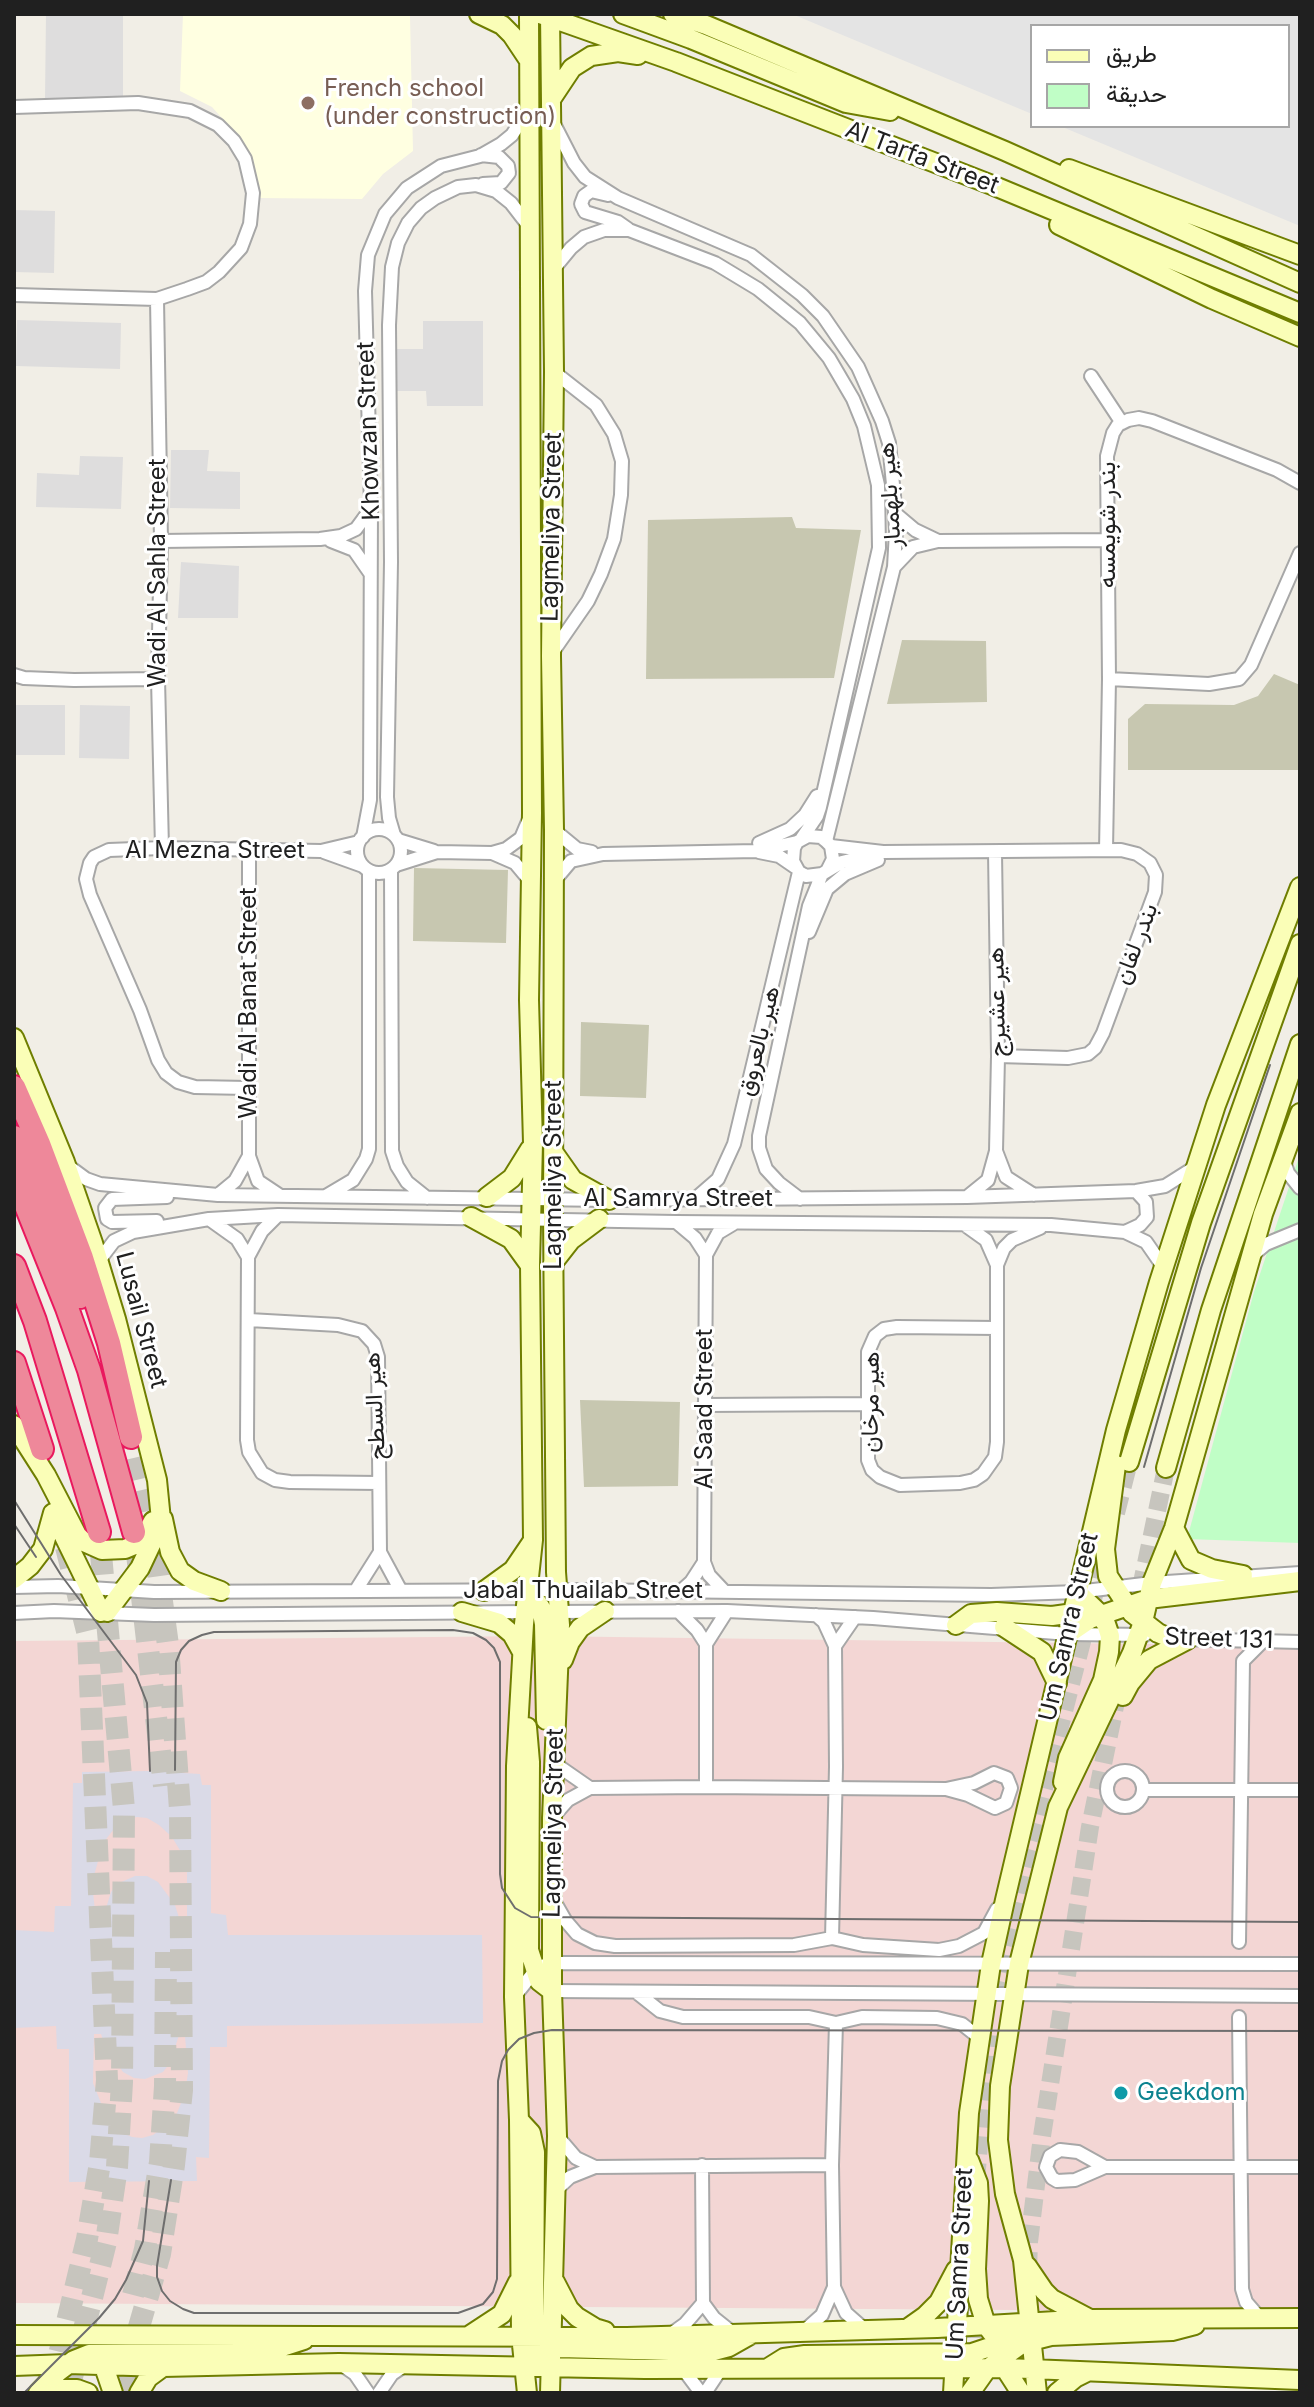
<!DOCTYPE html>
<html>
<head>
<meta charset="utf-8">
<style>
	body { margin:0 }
	#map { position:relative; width:1314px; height:2407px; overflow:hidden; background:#f1eee6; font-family:Inter,Vazirmatn,sans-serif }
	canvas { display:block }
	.frame { position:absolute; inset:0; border:16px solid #202020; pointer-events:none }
	.legend { position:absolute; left:1030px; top:24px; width:260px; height:104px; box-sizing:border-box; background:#fff; border:2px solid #a6a6a6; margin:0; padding:10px 14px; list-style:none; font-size:24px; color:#202020 }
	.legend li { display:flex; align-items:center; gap:16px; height:40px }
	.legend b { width:40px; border:2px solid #a6a6a6 }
</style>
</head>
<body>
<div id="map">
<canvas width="1314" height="2407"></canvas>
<div class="frame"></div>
<ul class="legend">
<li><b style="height:10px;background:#fafeb7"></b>طريق</li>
<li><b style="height:22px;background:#c0fec6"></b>حديقة</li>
</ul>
</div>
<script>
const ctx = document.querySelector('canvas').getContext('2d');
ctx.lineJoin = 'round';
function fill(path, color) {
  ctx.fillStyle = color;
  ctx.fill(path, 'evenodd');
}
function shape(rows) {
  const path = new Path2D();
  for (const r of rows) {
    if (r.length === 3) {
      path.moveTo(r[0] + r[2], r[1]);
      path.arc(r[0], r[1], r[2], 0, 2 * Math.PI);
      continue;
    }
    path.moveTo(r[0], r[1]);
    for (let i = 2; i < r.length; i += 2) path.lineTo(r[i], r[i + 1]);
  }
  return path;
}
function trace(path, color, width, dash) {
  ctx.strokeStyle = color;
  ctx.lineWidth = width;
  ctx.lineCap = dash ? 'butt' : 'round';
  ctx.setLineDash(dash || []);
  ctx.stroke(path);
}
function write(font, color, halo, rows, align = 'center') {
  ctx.font = font + ' Inter,Vazirmatn,sans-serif';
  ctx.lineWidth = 6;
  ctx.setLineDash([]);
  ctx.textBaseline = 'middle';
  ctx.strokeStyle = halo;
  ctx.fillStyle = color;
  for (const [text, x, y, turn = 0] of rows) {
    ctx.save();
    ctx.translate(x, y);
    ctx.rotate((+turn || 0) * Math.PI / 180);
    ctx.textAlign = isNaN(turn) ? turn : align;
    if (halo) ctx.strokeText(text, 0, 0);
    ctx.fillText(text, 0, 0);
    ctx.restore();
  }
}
fill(shape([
	[46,14,123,14,123,100,45,99],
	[14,210,55,211,54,273,14,272],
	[17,320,121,323,120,369,16,366],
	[423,321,483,321,483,406,427,406,426,391,396,391,396,349,423,349],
	[171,450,209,450,207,471,240,472,240,509,170,508],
	[80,456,123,457,121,509,36,507,37,473,79,475],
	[181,562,239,566,238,618,178,618],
	[15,705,65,705,65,755,14,755],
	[80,705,130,706,129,759,79,758]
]), '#dedddd');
fill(shape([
	[538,1636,1300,1646,1300,2312,14,2303,14,1641]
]), '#f3d6d4');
fill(shape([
	[183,14,395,14,410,16,413,151,383,174,362,199,258,198,249,157,240,138,212,107,180,91]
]), '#ffffe1');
fill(shape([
	[792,517,796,528,861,530,834,678,646,679,648,520],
	[902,640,986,641,987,702,887,704],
	[1274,674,1300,685,1300,770,1128,770,1128,719,1145,704,1234,705,1258,696],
	[414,868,508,870,506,943,413,941],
	[581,1022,649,1025,646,1098,580,1096],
	[580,1400,680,1402,678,1486,584,1487]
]), '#c7c7b0');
fill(shape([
	[1300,1154,1300,1543,1187,1539,1254,1292]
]), '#c0fec6');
fill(shape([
	[792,14,1300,14,1300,226,1060,126,1288,126,1288,26,1032,26,1032,114]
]), '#e4e4e4');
fill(shape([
	[150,1771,200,1774,202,1785,211,1785,211,1913,226,1915,228,1935,482,1935,483,2023,227,2026,227,2047,210,2047,209,2158,196,2157,197,2181,69,2182,69,2049,57,2049,56,2026,14,2028,14,1930,54,1932,55,1906,71,1906,73,1783,82,1783,82,1772],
	[137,1817,147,1818,159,1825,172,1837,181,1852,187,1871,187,1921,180,1921,175,1905,158,1882,147,1876,135,1876,117,1884,111,1892,102,1921,96,1920,92,1883,103,1843,114,1829,126,1820],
	[94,2034,101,2034,106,2049,123,2072,134,2078,145,2079,163,2072,170,2063,179,2035,185,2036,188,2073,185,2093,177,2113,166,2126,153,2135,142,2138,132,2137,119,2131,107,2118,93,2083]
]), '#dadae7');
trace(shape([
	[1116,1513,1129,1462],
	[1135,1616,1166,1468],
	[993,1998,1024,1865,1105,1553],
	[976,2181,988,2035],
	[1028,2270,1029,2242,1042,2136,1090,1827,1119,1687],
	[973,2365,974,2290]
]), '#c7c5be', 18, [18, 9]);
trace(shape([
	[137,1554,164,1786],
	[133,2295,145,2249,160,2162,165,2086,166,1952],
	[52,2384,87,2239,100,2163,107,2080,88,1635,66,1547],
	[68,2393,106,2242,117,2167,122,2082,124,1809,99,1532],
	[120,2393,160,2254,174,2165,182,2090,180,1809,168,1645,152,1529,131,1437]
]), '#c7c5be', 22, [22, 11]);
const street = shape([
	[14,107,138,103,190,111,218,125,234,141,245,159,253,193,250,224,241,248,219,272,206,282,187,289,157,299,14,295],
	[553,122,574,163,585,177,618,198,751,255,802,295,823,316,858,367,882,421,889,443,894,495,896,531,894,567,826,841],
	[481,155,499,157,508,166,509,173,501,183,483,184],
	[608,195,591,191,584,196,581,204,585,212,618,222,628,229],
	[552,271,571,248,584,237,604,230,629,230,715,263,758,289,800,323,829,358,853,399,864,426,878,485,879,548,820,807,817,816,802,838],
	[157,299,161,541,158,679,162,848],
	[1091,376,1122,423],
	[896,514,915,530,938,541],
	[161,541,320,539,341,536,356,529,370,510],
	[331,541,354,550,370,573],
	[894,567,913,547,938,541,1106,540],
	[552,653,588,601,601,574,614,539,621,495,622,461,614,434,596,405,554,372],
	[14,675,24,678,74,680,158,679],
	[1109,679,1209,684,1239,679,1251,665,1300,553],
	[379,851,22],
	[554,830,577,849,592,852],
	[394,835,389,818,387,797,391,562,389,325,392,267,398,243,408,223,421,208,435,198,458,187,476,185,496,191,511,203,528,225],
	[363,837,370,800,371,507,365,291,368,255,385,214,407,188,441,166,480,156,501,144,512,135,528,110],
	[398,840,434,851],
	[759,843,790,829,805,815,817,796],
	[831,846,883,852,1121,850,1137,854,1150,863,1156,875,1155,892,1103,1033,1095,1048,1088,1054,1068,1058,998,1056],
	[1106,850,1109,679,1107,456,1113,433,1118,425,1128,420,1139,418,1152,421,1277,470,1300,483],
	[249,851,249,1156,258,1181,279,1195],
	[324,852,363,866],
	[759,852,779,856,795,867],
	[492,853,515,863,530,881],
	[396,865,437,852,492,853,506,849,521,838,529,819],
	[391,870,392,1151,397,1166,407,1182,427,1198],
	[827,871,833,859,831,846,826,841,821,837,808,836,797,842,794,848,793,861,799,872,806,876,822,874,842,862,875,854],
	[555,880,571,861,603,854,756,851,797,842],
	[809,932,827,889,845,874,878,860],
	[248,1088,195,1087,178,1082,166,1073,158,1060,140,1010,90,895,86,879,90,863,94,857,109,850,162,848,321,851,359,842],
	[996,1151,1006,1177,1034,1195],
	[1284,1161,1288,1173,1300,1188],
	[67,1165,86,1179,100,1184,218,1195,609,1200,967,1197,1136,1191,1165,1186,1195,1167],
	[218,1195,235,1181,249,1156],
	[326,1196,353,1180,366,1159,369,1149,369,871],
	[967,1197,988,1180,996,1151,998,1056,995,852],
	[695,1199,718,1179,734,1144,799,872],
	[800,1199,779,1183,766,1169,759,1148,759,1136,809,906,822,874],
	[278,1215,262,1231,248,1257,247,1440,249,1452,262,1473,275,1480,290,1482,379,1483],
	[209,1219,237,1239,248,1257],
	[157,1221,112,1222,107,1219,105,1208,112,1199,167,1197],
	[676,1222,695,1238,706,1255],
	[965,1225,986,1240,997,1265,997,1442,995,1457,983,1474,974,1480,960,1483,900,1485,880,1477,872,1470,868,1460,868,1352,875,1336,884,1329,897,1327,997,1328],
	[1125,1232,1140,1225,1147,1217,1146,1202,1136,1191],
	[1253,1255,1266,1244,1300,1230],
	[98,1262,114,1241,133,1232,209,1219,278,1215,676,1222,1051,1225,1125,1232,1146,1242,1164,1268],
	[997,1265,1004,1248,1012,1240,1040,1228],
	[249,1320,338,1325,362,1331,374,1344,378,1357,380,1552,401,1591],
	[704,1405,867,1404],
	[14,1587,58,1586,154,1592,575,1590,991,1595,1077,1592,1152,1583,1300,1573],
	[356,1590,380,1552],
	[681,1591,691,1582,704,1562],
	[725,1592,709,1575,704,1562,706,1255,718,1233,733,1224],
	[678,1611,697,1630,706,1644],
	[727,1611,706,1644,706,1787,946,1789,974,1783,994,1773,1007,1778,1011,1788,1006,1803,995,1808,968,1795,946,1789],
	[553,1612,727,1611,873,1618,1068,1634,1145,1635],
	[14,1613,54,1611,154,1615,530,1612],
	[816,1615,824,1622,835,1646,836,1767,832,1938],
	[1179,1639,1300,1642],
	[835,1646,855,1617],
	[554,1763,590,1788],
	[1125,1789,18],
	[1144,1790,1300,1790],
	[552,1818,568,1800,590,1788,706,1787],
	[553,1899,565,1920,577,1934,595,1943,615,1946,794,1945,832,1938,863,1945,939,1950,959,1946,984,1933,997,1909],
	[1239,1942,1243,1661,1262,1642],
	[552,1991,1300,1996],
	[636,1992,660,2011,683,2017,809,2017,836,2023,862,2017,937,2018,962,2024,981,2039],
	[514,1997,538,1967,552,1963,1300,1964],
	[1239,2017,1242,2289,1246,2302,1259,2317],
	[836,2023,832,2165,834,2287,846,2313,863,2328],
	[558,2137,576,2158,595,2167],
	[1060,2150,1078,2152,1105,2167,1075,2180,1057,2181,1052,2178,1046,2167,1050,2156,1060,2150],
	[1105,2167,1300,2167],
	[555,2191,570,2177,595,2167,832,2165],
	[703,2303,714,2318,734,2334],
	[804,2331,822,2315,834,2287],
	[671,2334,685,2324,703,2303,702,2165],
	[339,2363,355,2374,368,2393],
	[683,2369,701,2393],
	[379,2393,392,2374,407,2364],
	[705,2393,721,2369]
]);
const secondary = shape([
	[479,14,502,25,512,35,528,59],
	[540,14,676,62,992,185,1300,313],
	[550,14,554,372,551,656,554,830,553,1219,556,1572,560,1625,552,1818,552,1991,557,2136,550,2393],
	[623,14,691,39,846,103,890,111],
	[673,14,706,25,1005,151,1300,283],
	[552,98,572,68,591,56,618,52,638,55],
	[1069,169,1300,255],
	[1059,225,1212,299,1300,337],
	[14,1038,65,1162,93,1243,116,1319,157,1480,161,1520,158,1530,140,1568,107,1612],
	[554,1153,573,1180,609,1200],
	[487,1197,512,1178,530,1149],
	[471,1217,511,1239,529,1264],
	[553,1263,571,1240,599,1219],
	[14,1425,46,1475,77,1535,84,1542,102,1550,125,1549,137,1544,145,1536,153,1521],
	[1129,1462,1201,1223,1300,944],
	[1116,1465,1105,1549,1108,1576,1132,1613,1158,1633,1172,1639],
	[1166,1468,1211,1310,1300,1044],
	[163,1519,170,1552,180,1571,194,1581,221,1591],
	[57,1522,101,1612],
	[1174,1528,1191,1560,1212,1569,1243,1575],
	[14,1579,30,1566,43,1549,53,1513],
	[484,1591,513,1570,532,1542],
	[529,1591,541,1608,544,1624,546,1720],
	[462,1612,499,1623,512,1634,522,1652],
	[956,1625,971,1614,997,1612,1052,1616,1081,1612],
	[1004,1627,1042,1652,1057,1683],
	[1068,1634,1090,1619,1148,1599,1300,1581],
	[563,1660,570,1642,580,1628,605,1611],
	[1123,1696,1130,1683,1149,1660,1187,1640],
	[527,1727,530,1762,529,1950,539,1981,552,1991],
	[1063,1782,1068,1758,1103,1680,1109,1652,1110,1636,1106,1624,1098,1612,1077,1592],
	[519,2120,531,2133,535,2152,534,2335,542,2359,551,2366],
	[969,2160,978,2183,979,2201,976,2269,978,2299,986,2325,992,2333],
	[1027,2266,1044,2291,1052,2299,1088,2318],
	[555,2282,569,2309,577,2317,595,2328,605,2331],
	[908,2328,925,2316,939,2302,956,2270],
	[14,2335,627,2337,937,2328,1090,2319,1300,2318],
	[470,2335,502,2314,518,2282],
	[542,2352,560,2348,710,2352,729,2347,752,2334],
	[101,2358,113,2393],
	[1001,2362,1021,2393],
	[14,2366,68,2364,163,2367,339,2363,645,2369,1006,2368,1300,2380],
	[768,2368,784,2358,805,2355,972,2353,999,2344,1027,2323],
	[38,2393,58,2372,74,2360,89,2354,250,2353,276,2349,304,2340],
	[49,2393,62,2389,77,2389,88,2393],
	[139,2393,148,2378,163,2367],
	[527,2393,521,2335,519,2120,514,1997,516,1766,524,1624,533,1540,530,1265,533,1143,529,1000,532,813,529,14],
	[953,2393,969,2113,991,1964,1005,1900,1116,1430,1159,1282,1216,1105,1300,887],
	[970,2393,987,2369,1019,2346,1031,2341,1051,2336,1172,2331,1195,2325],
	[1037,2393,1023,2260,1005,2194,998,2140,1000,2086,1019,1964,1058,1807,1132,1653,1143,1622,1152,1583,1174,1528,1263,1214,1300,1113],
	[1057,2393,1075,2378,1087,2372]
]);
const highway = shape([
	[14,1087,39,1144,82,1258,109,1343,131,1437],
	[14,1137,80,1297],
	[14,1176,67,1308,89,1370,134,1532],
	[14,1266,35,1321,99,1532],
	[14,1363,42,1449]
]);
trace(street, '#a7a7a7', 16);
trace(secondary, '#6f7e00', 22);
trace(highway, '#e9195e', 26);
trace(street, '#fff', 12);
trace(secondary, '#fafeb7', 18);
trace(highway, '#ee889a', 22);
trace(shape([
	[1144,1467,1201,1268,1270,1065],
	[14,1500,61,1575,136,1675,147,1703,150,1771],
	[14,1524,36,1557],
	[175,1770,176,1662,181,1650,189,1641,202,1635,214,1632,453,1630,473,1633,486,1640,494,1648,500,1662,500,1874,502,1888,515,1908,531,1917,1300,1922],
	[171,2180,157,2266,157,2277,162,2291,170,2301,183,2309,194,2313,458,2313,483,2304,493,2292,497,2279,498,2081,502,2061,508,2050,519,2039,534,2033,552,2030,1300,2031],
	[24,2393,99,2318,115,2299,126,2280,143,2241,149,2181]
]), '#6e6e6e', 2);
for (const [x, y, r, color] of [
	[308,103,8,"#8d6e63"],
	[1121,2093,8,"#0f9aa8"]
]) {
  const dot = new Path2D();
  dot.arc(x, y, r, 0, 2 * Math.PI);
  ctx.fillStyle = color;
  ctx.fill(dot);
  trace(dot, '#fff', 3);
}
write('24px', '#785e54', '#fff', [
	["French school",324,89],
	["(under construction)",324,117]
], 'left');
write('24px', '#202020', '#fff', [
	["Al Tarfa Street",922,158,21],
	["Khowzan Street",369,431,-92],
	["هير بلهمبار",890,495,-94],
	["بندر شويمسه",1108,525,-90],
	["Lagmeliya Street",552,527,-89],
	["Wadi Al Sahla Street",158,573,-90],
	["Al Mezna Street",215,851],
	["بندر لفان",1136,944,-69],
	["هير عشيرج",997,1002,-91],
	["Wadi Al Banat Street",249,1003,-90],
	["هير بالعروق",759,1041,-76],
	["Lagmeliya Street",554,1175,-90],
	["Al Samrya Street",678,1199],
	["Lusail Street",141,1320,75],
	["هير مرخان",871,1402,-89],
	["هير السطح",375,1406,-93],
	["Al Saad Street",705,1409,-90],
	["Jabal Thuailab Street",583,1591],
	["Um Samra Street",1069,1627,-77],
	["Street 131",1219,1639,2],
	["Lagmeliya Street",554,1823,-89],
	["Um Samra Street",960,2264,-87]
]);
write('24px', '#0d838f', '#fff', [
	["Geekdom",1137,2093]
], 'left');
</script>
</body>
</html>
